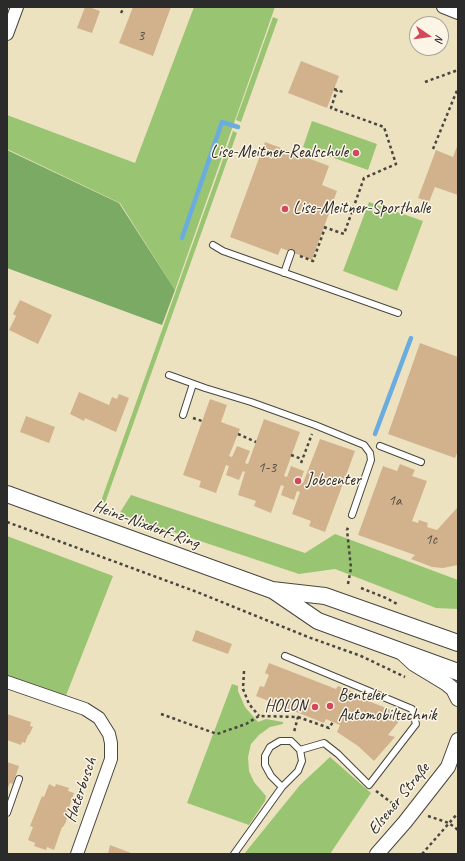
<!DOCTYPE html>
<html>
<head>
<meta charset="utf-8">
<style>
	body { margin:0 }
	#map { position:relative; width:465px; height:861px; overflow:hidden; background:#ede2c0; font-family:Caveat,sans-serif }
	canvas { display:block }
	.frame { position:absolute; inset:0; border:8px solid #2b2b2b; pointer-events:none }
	.north { position:absolute; left:409px; top:16px; width:40px; height:40px; box-sizing:border-box; background:#fcf5e5; border:1px solid #a8a49b; border-radius:50%; rotate:103deg; font-size:11px; font-weight:700; line-height:16px; text-align:center; color:#2b2b2b }
	.north::after { content:''; display:block; margin:auto; width:14px; height:18px; background:#d1495b; clip-path:polygon(50% 0,100% 100%,50% 72%,0 100%) }
</style>
</head>
<body>
<div id="map">
<canvas width="465" height="861"></canvas>
<div class="frame"></div>
<div class="north">N</div>
</div>
<script>
const ctx = document.querySelector('canvas').getContext('2d');
ctx.lineJoin = 'round';
function fill(path, color) {
  ctx.fillStyle = color;
  ctx.fill(path, 'evenodd');
}
function shape(rows) {
  const path = new Path2D();
  for (const r of rows) {
    path.moveTo(r[0], r[1]);
    for (let i = 2; i < r.length; i += 2) path.lineTo(r[i], r[i + 1]);
  }
  return path;
}
function trace(path, color, width, dash) {
  ctx.strokeStyle = color;
  ctx.lineWidth = width;
  ctx.lineCap = dash ? 'butt' : 'round';
  ctx.setLineDash(dash || []);
  ctx.stroke(path);
}
function write(font, color, halo, rows, align = 'center') {
  ctx.font = font + ' Caveat,sans-serif';
  ctx.lineWidth = 3;
  ctx.setLineDash([]);
  ctx.textBaseline = 'middle';
  ctx.strokeStyle = halo;
  ctx.fillStyle = color;
  for (const [text, x, y, turn = 0] of rows) {
    ctx.save();
    ctx.translate(x, y);
    ctx.rotate((+turn || 0) * Math.PI / 180);
    ctx.textAlign = isNaN(turn) ? turn : align;
    if (halo) ctx.strokeText(text, 0, 0);
    ctx.fillText(text, 0, 0);
    ctx.restore();
  }
}
fill(shape([
	[194,7,275,7,175,290,120,203,7,149,7,115,135,163],
	[273,17,278,19,241,122,236,120],
	[312,121,377,144,368,170,303,147],
	[233,131,237,133,105,503,101,501],
	[369,202,423,221,397,291,343,271],
	[131,495,305,553,335,534,458,580,458,609,436,608,335,569,299,574,119,514],
	[7,536,113,576,65,698,7,677],
	[232,684,238,686,238,691,245,707,251,714,258,722,266,719,283,722,283,724,270,727,259,735,251,744,248,757,249,771,254,782,266,796,265,801,249,825,187,803],
	[330,757,371,793,330,854,244,854,300,785]
]), '#99c572');
fill(shape([
	[7,150,119,203,175,290,162,325,7,268]
]), '#7aaa64');
trace(shape([
	[182,238,222,122,238,127],
	[375,434,411,338]
]), '#6bacdf', 4.5);
fill(shape([
	[85,7,89,7,100,11,92,33,77,28],
	[133,7,171,7,153,56,119,43],
	[301,61,339,76,327,108,288,93],
	[265,142,329,166,322,185,337,191,312,260,281,248,278,255,230,237],
	[458,144,458,195,435,187,429,202,418,198,436,150,453,157],
	[20,300,52,315,38,344,9,330,16,316,13,314],
	[420,343,458,357,458,451,455,458,388,434],
	[79,392,109,405,112,397,117,399,119,394,129,398,116,432,85,418,84,421,70,414],
	[210,399,227,405,221,422,240,429,229,456,232,457,237,446,250,451,245,463,248,464,264,419,300,432,284,476,287,477,291,466,304,471,300,482,303,483,320,439,355,451,325,532,309,526,311,521,292,514,300,492,297,491,294,500,281,495,284,486,281,485,271,513,254,506,256,501,238,495,245,472,243,471,239,480,226,475,229,466,226,465,216,493,199,487,201,481,183,475],
	[26,416,55,427,49,443,20,432],
	[400,464,415,470,412,476,427,481,412,521,418,523,419,520,428,523,427,527,437,530,458,507,458,565,443,568,432,567,411,559,415,555,358,535,383,466,397,471],
	[196,630,232,644,228,654,192,641],
	[269,663,336,689,338,686,354,692,353,695,404,715,388,735,395,737,374,761,358,746,337,732,340,725,326,719,324,723,256,696,260,686,264,687,269,675,265,673],
	[7,714,31,722,30,726,33,727,29,735,28,735,25,743,22,742,21,745,7,740],
	[7,762,19,766,13,784,10,783,7,790],
	[49,784,55,787,56,784,69,788,68,791,74,793,66,816,67,817,66,822,63,827,62,827,54,850,47,847,46,850,34,846,35,843,28,840,33,827,30,826,42,796,44,797],
	[110,845,131,853,130,854,108,854]
]), '#d1b28d');
const service = shape([
	[213,245,223,251,398,313],
	[284,273,291,253],
	[169,375,205,388,251,402,315,425,364,445,370,453,371,460,352,515],
	[183,415,193,384],
	[380,446,421,462],
	[285,656,412,709,416,724,369,785,338,754,324,743,300,750],
	[7,813,19,779],
	[234,854,282,787,298,771,302,761,300,750,291,741,280,741,270,747,265,756,265,765,271,776,282,787]
]);
const minor = shape([
	[443,7,458,13],
	[7,34,17,7],
	[7,682,85,709,99,718,109,734,111,743,111,759,77,854]
]);
const tertiary = shape([
	[400,651,414,664,447,684,453,689,458,699],
	[377,854,405,822,448,767,458,740]
]);
const secondary = shape([
	[7,494,272,590,325,596,458,643],
	[274,591,318,621,458,672]
]);
trace(service, '#484641', 8);
trace(minor, '#484641', 14);
trace(tertiary, '#484641', 16);
trace(secondary, '#484641', 18);
trace(shape([
	[121,13,124,7],
	[425,82,458,70],
	[334,89,343,92],
	[433,149,458,88],
	[324,227,344,234,364,178,396,164,384,127,331,108,337,90],
	[300,256,313,261,325,228],
	[193,418,202,421],
	[238,434,256,442],
	[291,455,302,459],
	[301,463,312,434],
	[7,522,197,592,308,637,361,656,405,677],
	[348,584,351,568,347,530,349,525],
	[361,588,386,598,399,605],
	[244,671,243,689,249,704,259,716],
	[161,714,217,734,246,724,259,716,298,717,294,732],
	[298,717,329,728,333,722],
	[376,791,392,803],
	[428,816,449,823,458,830],
	[422,854,458,813]
]), '#484641', 2.5, [3, 3]);
trace(service, '#fff', 6);
trace(minor, '#fff', 12);
trace(tertiary, '#fff', 14);
trace(secondary, '#fff', 16);
for (const [x, y, r, color] of [
	[356,153,4,"#d1495b"],
	[285,209,4,"#d1495b"],
	[298,481,4,"#d1495b"],
	[330,706,4,"#d1495b"],
	[315,707,4,"#d1495b"]
]) {
  const dot = new Path2D();
  dot.arc(x, y, r, 0, 2 * Math.PI);
  ctx.fillStyle = color;
  ctx.fill(dot);
  trace(dot, '#fcf5e5', 1.5);
}
write('15px', '#544d44', null, [
	["3",141,36],
	["1-3",267,468],
	["1a",395,501],
	["1c",431,540]
]);
write('17px', '#2b2b2b', '#fcf5e5', [
	["Lise-Meitner-Realschule",348,153,"right"],
	["Lise-Meitner-Sporthalle",293,209],
	["Jobcenter",306,481],
	["Benteler",338,696],
	["Automobiltechnik",338,716],
	["HOLON",307,707,"right"]
], 'left');
write('17px', '#2b2b2b', '#fcf5e5', [
	["Heinz-Nixdorf-Ring",146,525,20],
	["Haterbusch",81,790,-71],
	["Elsener Straße",399,799,-51]
]);
</script>
</body>
</html>
